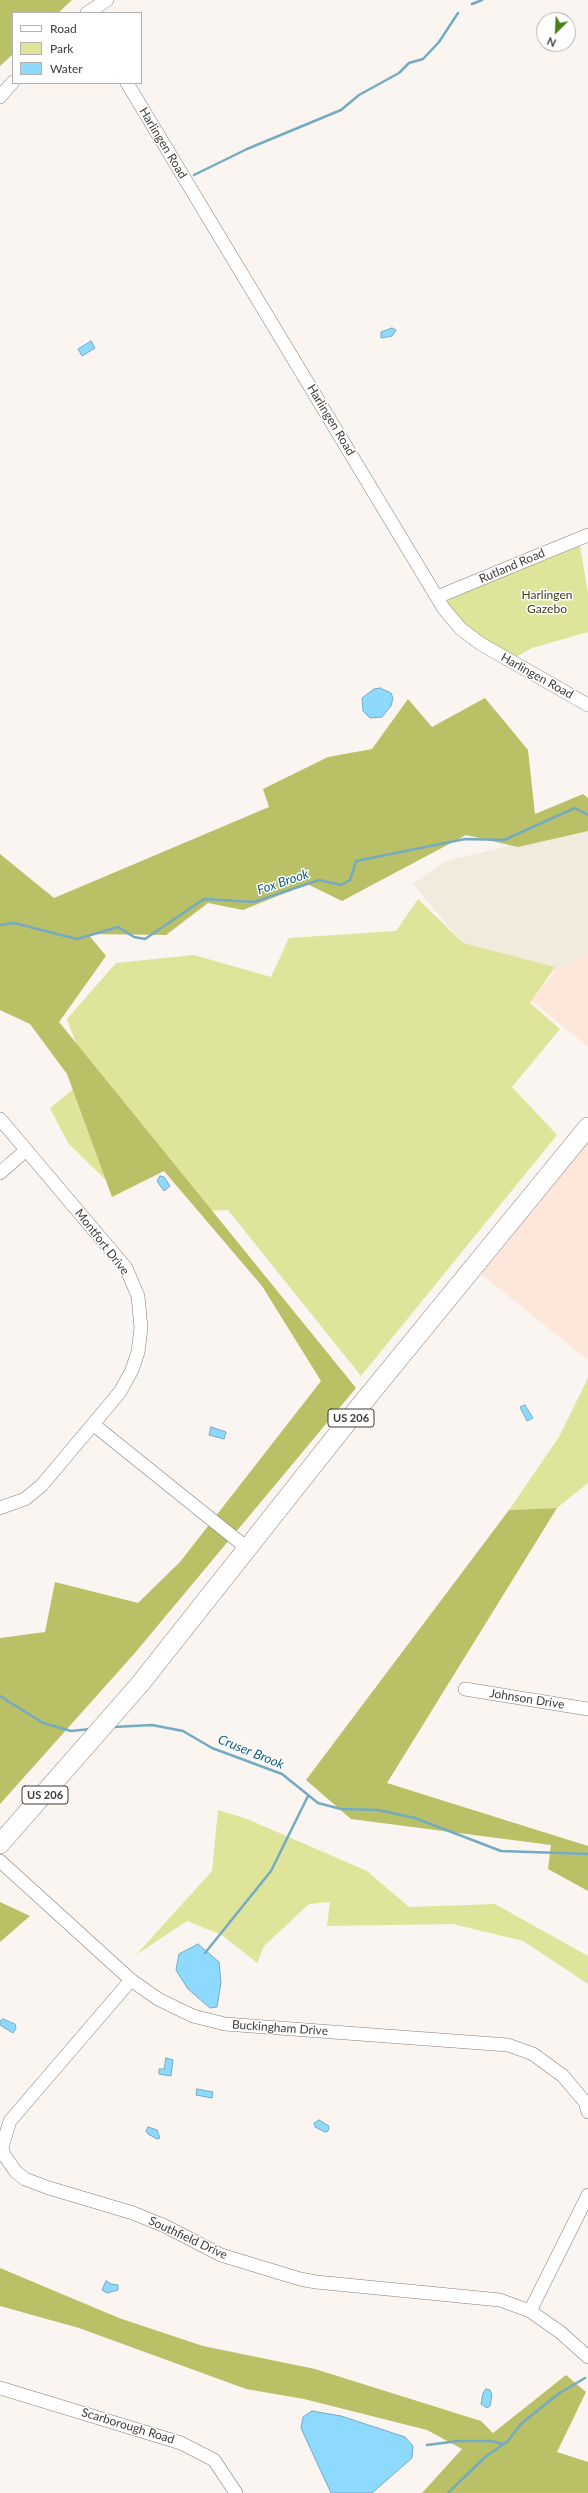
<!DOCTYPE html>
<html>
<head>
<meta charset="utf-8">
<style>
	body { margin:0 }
	#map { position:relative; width:588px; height:2493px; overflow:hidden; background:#faf5f0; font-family:Lato,sans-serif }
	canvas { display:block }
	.legend { position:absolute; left:12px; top:12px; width:130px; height:72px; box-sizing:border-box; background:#fff; border:1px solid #b1b1af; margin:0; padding:5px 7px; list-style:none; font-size:12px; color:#3c3b38 }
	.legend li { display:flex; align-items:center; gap:8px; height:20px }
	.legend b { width:20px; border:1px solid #b1b1af }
	.north { position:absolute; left:536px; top:12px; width:40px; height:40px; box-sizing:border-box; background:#fff; border:1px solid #b1b1af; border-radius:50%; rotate:204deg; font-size:11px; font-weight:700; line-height:16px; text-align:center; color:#3c3b38 }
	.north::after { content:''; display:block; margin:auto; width:14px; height:18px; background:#497f14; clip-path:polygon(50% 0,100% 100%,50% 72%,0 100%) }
</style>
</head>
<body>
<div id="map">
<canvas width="588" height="2493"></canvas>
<ul class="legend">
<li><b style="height:5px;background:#fff"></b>Road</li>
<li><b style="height:11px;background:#dee59a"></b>Park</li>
<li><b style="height:11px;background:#8edaff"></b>Water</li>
</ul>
<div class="north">N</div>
</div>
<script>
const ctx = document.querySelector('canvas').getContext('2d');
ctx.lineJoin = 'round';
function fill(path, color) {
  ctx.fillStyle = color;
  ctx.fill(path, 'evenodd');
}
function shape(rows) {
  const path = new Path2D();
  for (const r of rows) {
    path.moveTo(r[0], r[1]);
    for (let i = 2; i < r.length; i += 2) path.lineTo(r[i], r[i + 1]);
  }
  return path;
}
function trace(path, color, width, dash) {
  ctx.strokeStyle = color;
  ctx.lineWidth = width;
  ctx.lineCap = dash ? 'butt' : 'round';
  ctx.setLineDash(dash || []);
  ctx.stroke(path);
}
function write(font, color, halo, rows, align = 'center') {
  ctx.font = font + ' Lato,sans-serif';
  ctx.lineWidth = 3;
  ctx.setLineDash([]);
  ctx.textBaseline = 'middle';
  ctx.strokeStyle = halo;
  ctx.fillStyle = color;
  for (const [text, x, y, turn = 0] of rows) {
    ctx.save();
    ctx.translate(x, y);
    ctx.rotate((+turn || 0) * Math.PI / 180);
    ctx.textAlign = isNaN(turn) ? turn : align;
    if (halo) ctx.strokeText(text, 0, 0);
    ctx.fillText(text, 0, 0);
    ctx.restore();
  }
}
fill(shape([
	[588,954,588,1047,531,1000,556,970],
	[588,1142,588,1360,481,1274]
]), '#fde7da');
fill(shape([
	[588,827,588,954,506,995,413,884,445,861]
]), '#f3eade');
fill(shape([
	[576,544,580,546,588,593,588,632,532,648,516,657,478,636,466,626,446,601],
	[418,899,463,943,555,967,530,1003,560,1029,512,1087,557,1135,361,1376,228,1210,205,1211,160,1161,111,1185,68,1143,50,1108,78,1085,82,1059,67,1019,116,963,194,955,271,977,289,938,396,931],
	[588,1378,588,1483,557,1508,509,1510,559,1437],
	[218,1810,247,1819,367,1871,409,1907,495,1904,588,1956,588,1984,523,1941,453,1924,327,1926,330,1902,309,1904,264,1946,257,1963,222,1935,187,1921,136,1955,212,1871]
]), '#dee59a');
fill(shape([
	[0,0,72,0,58,13,13,13,13,54,0,66],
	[485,698,528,750,535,814,583,794,588,798,588,831,518,847,466,835,342,901,307,884,243,910,208,903,166,935,88,934,106,956,59,1022,356,1388,134,1654,0,1804,0,1638,45,1632,55,1582,138,1603,180,1562,321,1381,262,1286,164,1171,112,1197,67,1074,30,1024,0,1010,0,854,54,898,269,807,263,789,328,757,372,749,408,699,432,727],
	[557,1508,387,1783,588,1846,588,1891,548,1869,551,1845,351,1819,306,1780,509,1510],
	[0,1902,30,1916,0,1942],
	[0,2268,119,2318,203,2346,315,2369,481,2421,493,2433,566,2375,586,2392,557,2452,588,2462,588,2493,422,2493,462,2449,427,2430,304,2399,246,2389,79,2328,0,2306]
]), '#b9c066');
const water = shape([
	[392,328,396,330,392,336,381,338,381,332,392,328],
	[91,341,95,348,82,356,78,349,91,341],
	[380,688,391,693,393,698,391,706,382,717,370,718,363,711,362,698,374,689,380,688],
	[160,1176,164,1177,170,1186,164,1191,157,1181,160,1176],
	[525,1405,533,1418,527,1421,520,1407,525,1405],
	[211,1427,226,1432,224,1439,209,1435,211,1427],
	[198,1944,219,1962,221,1982,217,2007,210,2008,188,1989,176,1970,179,1954,198,1944],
	[3,2019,15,2024,16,2028,13,2033,0,2025,0,2021,3,2019],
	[166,2058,173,2060,171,2076,159,2074,159,2069,164,2069,166,2058],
	[197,2089,213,2092,212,2098,196,2095,197,2089],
	[319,2120,329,2126,328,2131,325,2132,315,2127,314,2123,319,2120],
	[148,2127,157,2130,160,2138,157,2139,148,2134,146,2131,148,2127],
	[106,2281,111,2284,118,2285,118,2290,107,2293,102,2290,106,2281],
	[486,2389,490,2390,492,2395,490,2406,487,2408,481,2404,483,2393,486,2389],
	[312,2411,341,2416,405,2437,413,2446,412,2458,372,2493,331,2493,301,2428,303,2417,312,2411]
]);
fill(water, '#8edaff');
trace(water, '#75aac3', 1);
trace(shape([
	[472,4,482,0],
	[194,175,247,149,341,110,359,95,399,73,409,63,423,59,439,42,458,13],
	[0,925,14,923,77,939,118,927,134,937,145,939,204,899,254,902,319,880,341,885,350,880,356,861,465,839,504,840,575,808,588,815],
	[0,1696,43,1723,71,1731,90,1729],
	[113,1727,152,1725,183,1731,212,1748,282,1774,318,1803,341,1809,378,1810,415,1818,501,1851,588,1854],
	[205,1953,271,1871,308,1796],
	[427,2445,458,2441,491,2441,503,2444],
	[448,2493,485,2457,507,2442,522,2423,558,2394,585,2378]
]), '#75aac3', 2.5);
const minor = shape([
	[87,13,107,0],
	[127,83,444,609,461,629,481,644,588,705],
	[0,97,13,82],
	[437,597,588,535],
	[0,1119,126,1268,138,1296,141,1328,138,1352,132,1370,120,1392,42,1485,25,1499,0,1508],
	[0,1173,26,1150],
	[94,1425,247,1548],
	[465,1689,588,1709],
	[0,1861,131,1980,158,1999,193,2016,225,2024,508,2045,533,2054,563,2076,585,2102,588,2112],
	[131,1980,10,2121,2,2147,4,2155,16,2172,25,2179,49,2188,133,2213,165,2226,221,2255,300,2279,316,2282,500,2300,530,2311,560,2332,588,2357],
	[530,2311,588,2195],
	[0,2388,181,2443,214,2460,236,2493]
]);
const highway = shape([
	[0,1844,140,1684,356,1411,588,1127]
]);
trace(minor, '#837f7a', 14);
trace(highway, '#837f7a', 20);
trace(minor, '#fff', 13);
trace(highway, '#fff', 19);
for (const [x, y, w] of [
	[351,1418,46],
	[45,1795,46]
]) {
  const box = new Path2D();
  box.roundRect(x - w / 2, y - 9, w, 18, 3);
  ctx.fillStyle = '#fff';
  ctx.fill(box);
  trace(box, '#3c3b38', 1);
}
write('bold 11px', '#3c3b38', null, [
	["US 206",351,1418],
	["US 206",45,1795]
]);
write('12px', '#3c3b38', '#fff', [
	["Harlingen Road",163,143,59],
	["Harlingen Road",331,420,59],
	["Rutland Road",512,566,-23],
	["Harlingen Road",537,676,29],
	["Montfort Drive",102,1242,52],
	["Johnson Drive",527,1699,9],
	["Buckingham Drive",280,2028,4],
	["Southfield Drive",188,2238,25],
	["Scarborough Road",128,2426,17]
]);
write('12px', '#393c16', '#fff', [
	["Harlingen",547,595],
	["Gazebo",547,609]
]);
write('italic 13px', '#0d5f7e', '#fff', [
	["Fox Brook",283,882,-19],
	["Cruser Brook",251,1752,22]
]);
</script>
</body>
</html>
